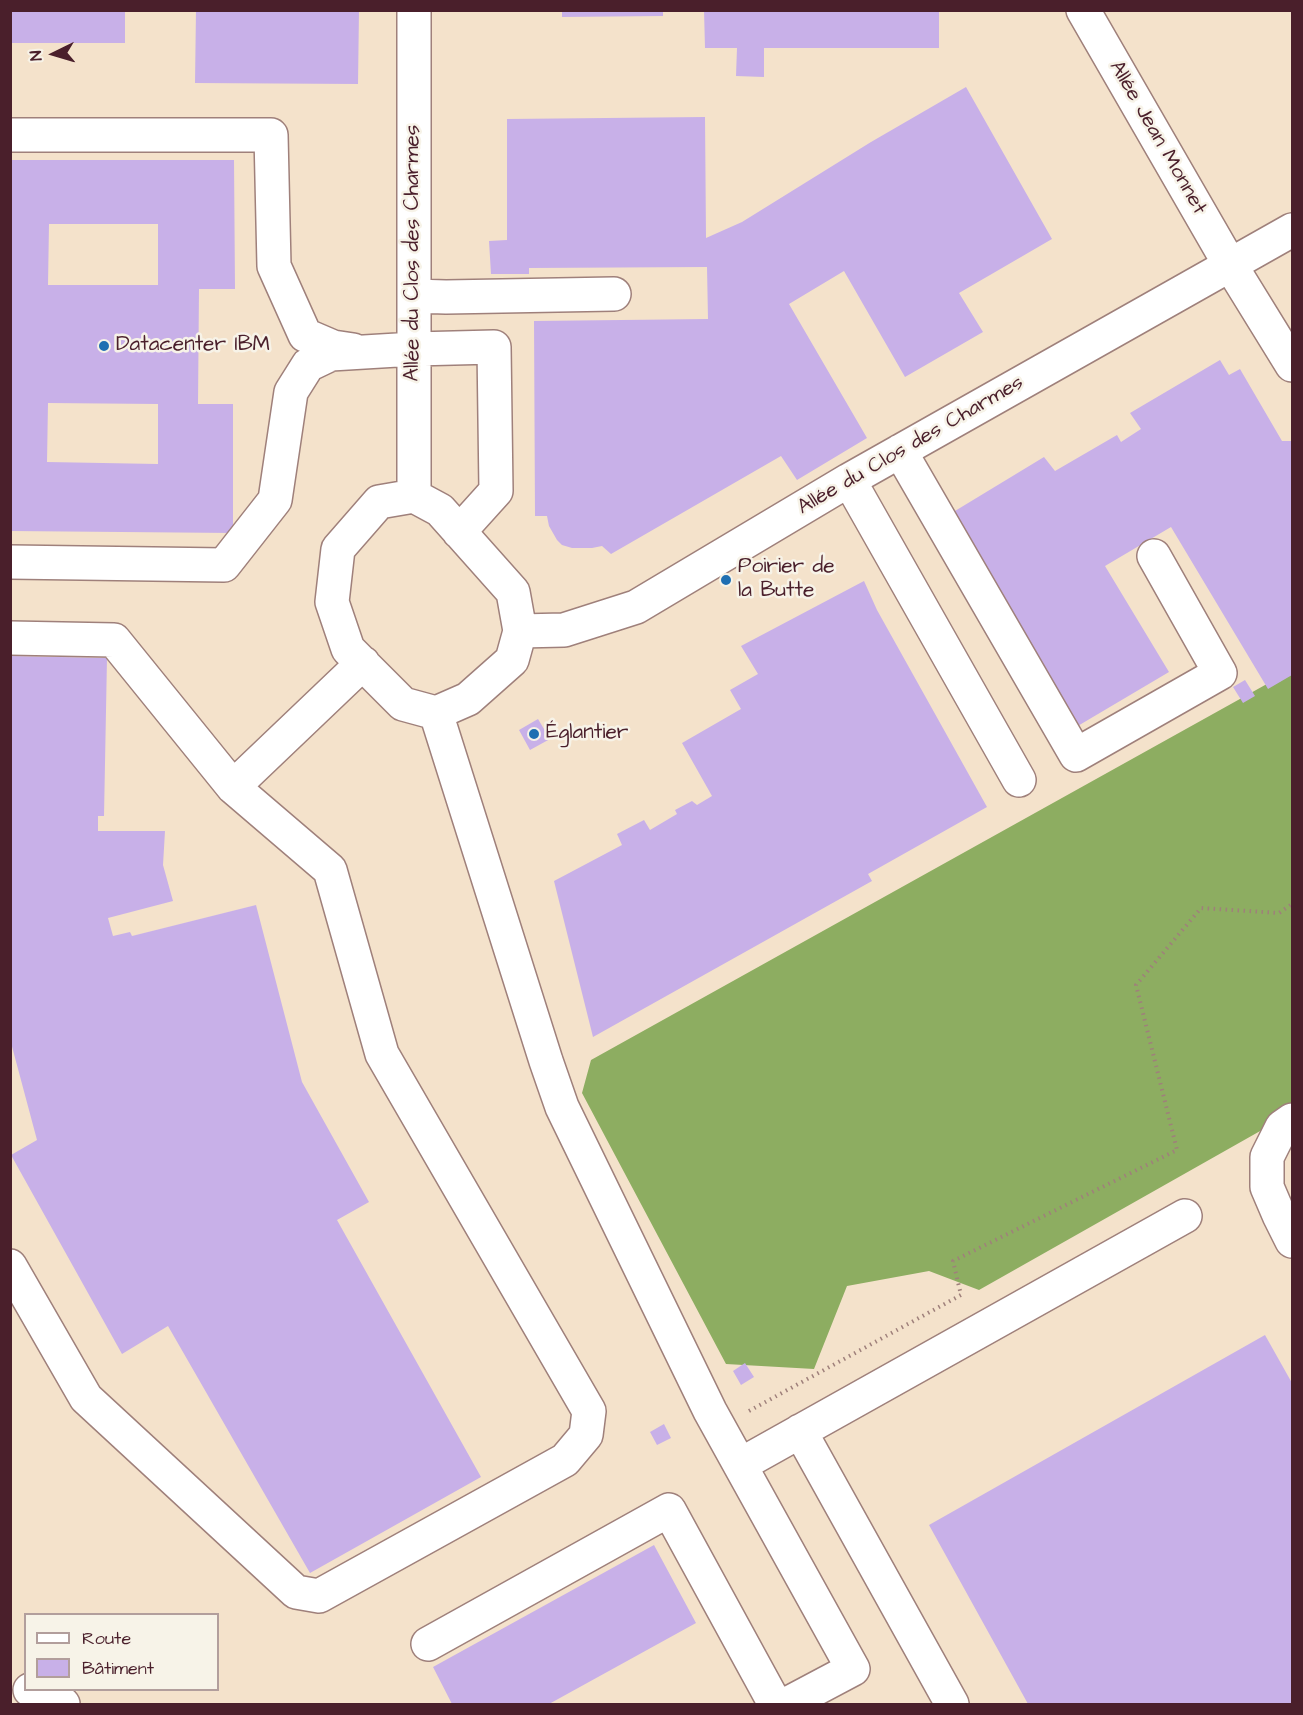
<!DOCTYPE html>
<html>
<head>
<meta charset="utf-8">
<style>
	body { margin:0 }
	#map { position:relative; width:1303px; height:1715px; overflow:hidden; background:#f4e2cb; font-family:"Architects Daughter",sans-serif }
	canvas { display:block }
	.frame { position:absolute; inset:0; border:12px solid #4a1f2b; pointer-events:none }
	.legend { position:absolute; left:24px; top:1613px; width:195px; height:78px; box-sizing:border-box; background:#f7f3e8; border:2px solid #b29e9c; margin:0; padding:8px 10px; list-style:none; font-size:18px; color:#4a1f2b }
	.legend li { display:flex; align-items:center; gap:12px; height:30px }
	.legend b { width:30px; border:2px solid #b29e9c }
	.north { position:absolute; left:24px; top:24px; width:60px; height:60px; -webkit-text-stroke:4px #f7f3e8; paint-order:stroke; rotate:265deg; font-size:16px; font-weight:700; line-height:24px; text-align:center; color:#4a1f2b }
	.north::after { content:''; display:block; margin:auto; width:21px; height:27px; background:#4a1f2b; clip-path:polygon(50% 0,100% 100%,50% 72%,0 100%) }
</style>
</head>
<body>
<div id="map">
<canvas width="1303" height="1715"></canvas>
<div class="frame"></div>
<ul class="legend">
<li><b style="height:8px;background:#fff"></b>Route</li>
<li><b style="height:16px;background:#c8b0e8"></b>Bâtiment</li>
</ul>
<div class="north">N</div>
</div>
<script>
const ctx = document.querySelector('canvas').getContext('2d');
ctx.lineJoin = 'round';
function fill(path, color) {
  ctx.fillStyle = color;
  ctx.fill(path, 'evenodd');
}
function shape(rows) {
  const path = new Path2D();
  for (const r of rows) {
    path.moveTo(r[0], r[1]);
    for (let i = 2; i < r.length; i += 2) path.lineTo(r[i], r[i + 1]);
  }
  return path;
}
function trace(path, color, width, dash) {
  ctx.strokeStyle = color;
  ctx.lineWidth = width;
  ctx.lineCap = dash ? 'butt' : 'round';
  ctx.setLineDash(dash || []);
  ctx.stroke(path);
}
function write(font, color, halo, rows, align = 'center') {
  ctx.font = font + ' "Architects Daughter",sans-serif';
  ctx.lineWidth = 5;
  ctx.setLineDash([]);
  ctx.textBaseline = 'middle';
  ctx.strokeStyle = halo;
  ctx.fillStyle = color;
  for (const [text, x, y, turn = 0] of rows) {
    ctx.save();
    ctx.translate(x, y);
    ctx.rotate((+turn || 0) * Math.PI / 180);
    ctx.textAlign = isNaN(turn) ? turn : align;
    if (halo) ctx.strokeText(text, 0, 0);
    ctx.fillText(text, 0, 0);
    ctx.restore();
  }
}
fill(shape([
	[1292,670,1292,1113,979,1290,929,1271,847,1286,814,1369,726,1364,582,1093,591,1060]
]), '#8dad61');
fill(shape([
	[10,10,125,10,125,43,10,43],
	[196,10,359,10,358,84,195,83],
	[562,10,663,10,663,16,562,17],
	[704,10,939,10,939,48,764,48,764,77,736,76,737,48,705,48],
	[966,87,1052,239,959,293,983,332,905,377,844,271,789,304,867,438,797,480,781,456,611,554,602,546,592,548,572,548,562,545,557,540,549,526,547,516,535,516,534,321,708,319,707,267,529,268,529,274,491,274,489,241,507,240,507,119,705,117,706,238,742,222,871,142],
	[10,160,234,160,235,289,199,289,198,404,233,404,233,533,10,531],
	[49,224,158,224,158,285,48,285],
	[48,403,158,404,158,464,47,462],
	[1220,360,1229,375,1240,369,1282,441,1292,441,1292,675,1268,689,1171,527,1105,566,1169,672,1071,730,950,514,1044,457,1055,471,1117,435,1121,442,1141,429,1130,413],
	[864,581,877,610,987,807,868,874,872,881,593,1037,554,881,622,845,617,834,644,820,650,830,677,814,675,810,692,801,697,805,712,796,682,743,741,709,730,690,758,674,741,646],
	[10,656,107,658,104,816,98,816,98,831,165,831,163,865,173,901,108,918,113,936,130,932,132,936,256,905,302,1082,369,1202,337,1220,481,1477,310,1573,168,1326,122,1354,11,1155,37,1140,10,1039],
	[1245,680,1255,696,1243,703,1233,687],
	[538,719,550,739,530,750,519,730],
	[1265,1335,1292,1383,1292,1704,1028,1704,929,1525],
	[745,1363,754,1377,741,1385,733,1371],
	[664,1424,671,1438,657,1445,650,1432],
	[654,1545,696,1623,549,1704,452,1704,433,1667]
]), '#c8b0e8');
const minor = shape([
	[1083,10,1226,258,1292,365],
	[10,135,271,135,274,266,305,335,333,347,353,350],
	[414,296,446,297,614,294],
	[900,451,1076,755,1220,673,1154,556],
	[849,480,1019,780],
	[414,496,440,510,513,592,520,631,512,660,468,699,436,713,403,704,348,649,332,602,338,549,379,502,414,496],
	[414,496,414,10],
	[10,562,224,565,275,500,291,392,308,365,331,354,414,349,494,347,496,491,459,532],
	[520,631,564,630,636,607,849,480,1292,230],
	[10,638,114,640,233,787,330,870,382,1054,589,1411,586,1435,565,1460,319,1596,296,1592,86,1398,10,1266],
	[436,713,546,1061,562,1107,710,1411,853,1669,787,1704],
	[233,787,363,663],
	[1292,1120,1282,1127,1267,1157,1267,1187,1279,1215,1292,1241],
	[800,1431,952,1704],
	[740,1465,1185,1216],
	[428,1644,669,1510,775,1704]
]);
const highway = shape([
	[30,1690,63,1704]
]);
trace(minor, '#9f807b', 36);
trace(highway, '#9f807b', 36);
trace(shape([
	[749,1411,961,1295,953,1261,1177,1150,1136,985,1201,908,1279,913,1292,904]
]), '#9f807b', 4, [1.5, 4.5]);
trace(minor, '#fff', 33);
trace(highway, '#fff', 33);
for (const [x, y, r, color] of [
	[104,346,6,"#1f6fb2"],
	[726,580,6,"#1f6fb2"],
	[534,734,6,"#1f6fb2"]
]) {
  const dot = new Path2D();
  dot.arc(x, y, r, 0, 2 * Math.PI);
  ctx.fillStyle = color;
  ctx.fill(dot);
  trace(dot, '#f7f3e8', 2);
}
write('21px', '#4a1f2b', '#f7f3e8', [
	["Allée Jean Monnet",1157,138,60],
	["Allée du Clos des Charmes",414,253,-90],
	["Allée du Clos des Charmes",911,446,-30]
]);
write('21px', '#4a1f2b', '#f7f3e8', [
	["Datacenter IBM",116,346],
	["Poirier de",738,568],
	["la Butte",738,592],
	["Églantier",546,734]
], 'left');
</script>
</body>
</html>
